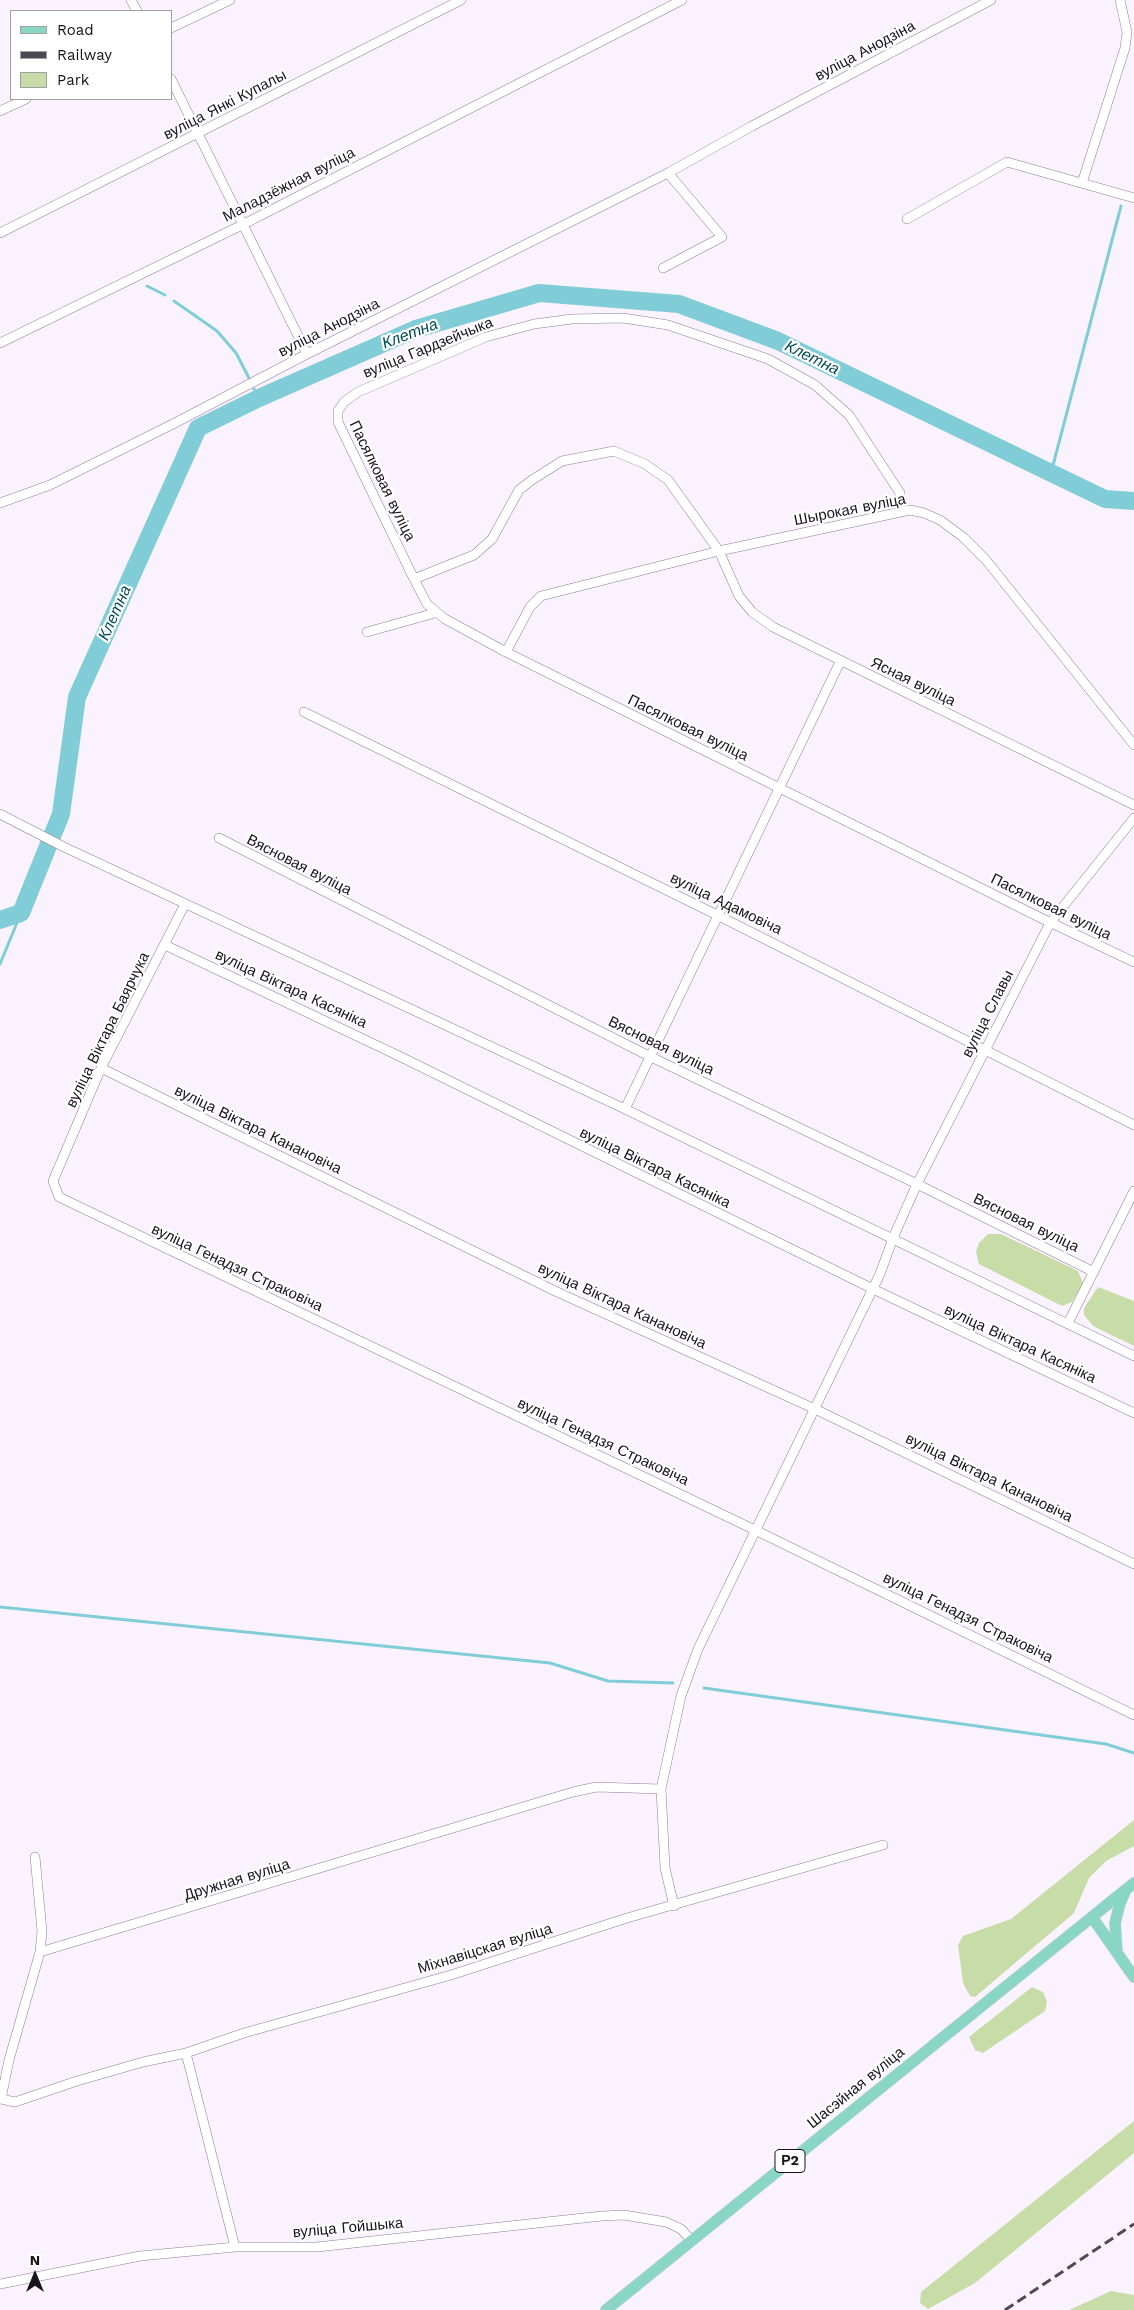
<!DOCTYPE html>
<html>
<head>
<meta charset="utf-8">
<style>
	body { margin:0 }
	#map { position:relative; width:1134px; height:2310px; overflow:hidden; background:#faf3ff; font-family:"Work Sans",sans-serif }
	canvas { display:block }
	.legend { position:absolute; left:10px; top:10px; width:162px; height:90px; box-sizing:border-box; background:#fff; border:1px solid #a3a0a4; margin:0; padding:6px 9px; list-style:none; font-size:15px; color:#18121b }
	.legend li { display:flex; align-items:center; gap:10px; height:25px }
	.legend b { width:25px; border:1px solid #a3a0a4 }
	.north { position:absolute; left:10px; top:2250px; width:50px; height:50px; -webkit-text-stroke:4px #fff; paint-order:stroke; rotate:0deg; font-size:14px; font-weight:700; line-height:20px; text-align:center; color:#18121b }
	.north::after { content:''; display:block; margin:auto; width:18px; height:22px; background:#18121b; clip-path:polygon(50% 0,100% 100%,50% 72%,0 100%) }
</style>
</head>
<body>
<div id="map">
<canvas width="1134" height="2310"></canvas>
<ul class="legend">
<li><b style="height:6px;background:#8ad6c4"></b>Road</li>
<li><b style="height:6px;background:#4f4953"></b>Railway</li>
<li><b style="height:14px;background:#c7dca6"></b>Park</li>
</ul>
<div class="north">N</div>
</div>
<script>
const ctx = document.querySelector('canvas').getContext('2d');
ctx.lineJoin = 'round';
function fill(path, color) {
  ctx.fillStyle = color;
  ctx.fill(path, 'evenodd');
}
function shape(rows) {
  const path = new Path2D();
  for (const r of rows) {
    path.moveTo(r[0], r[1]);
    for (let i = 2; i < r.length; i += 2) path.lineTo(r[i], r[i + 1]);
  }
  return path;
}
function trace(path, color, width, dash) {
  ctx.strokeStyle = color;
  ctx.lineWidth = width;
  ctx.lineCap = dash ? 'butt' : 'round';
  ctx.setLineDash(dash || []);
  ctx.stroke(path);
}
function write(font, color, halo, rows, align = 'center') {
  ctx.font = font + ' "Work Sans",sans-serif';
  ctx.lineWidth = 4.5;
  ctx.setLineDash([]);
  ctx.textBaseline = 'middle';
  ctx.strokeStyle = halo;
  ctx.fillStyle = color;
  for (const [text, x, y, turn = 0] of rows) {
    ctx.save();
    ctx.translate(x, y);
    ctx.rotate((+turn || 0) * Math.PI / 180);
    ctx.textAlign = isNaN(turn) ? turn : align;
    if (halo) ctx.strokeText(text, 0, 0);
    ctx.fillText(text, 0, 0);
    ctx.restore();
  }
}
fill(shape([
	[988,1234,1001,1234,1078,1271,1083,1283,1072,1302,1062,1306,979,1264,976,1252,979,1243],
	[1098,1287,1134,1301,1134,1346,1093,1326,1084,1315,1084,1308],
	[1134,1820,1134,1846,1106,1861,1089,1878,1074,1913,975,1997,970,1996,963,1983,958,1945,963,1936,1011,1919],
	[1032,1987,1043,1992,1047,2002,1045,2011,983,2053,975,2050,969,2037],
	[1134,2121,1134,2153,975,2283,928,2309,920,2303,921,2292],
	[1111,2291,1134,2295,1134,2310,1069,2310]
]), '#c7dca6');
trace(shape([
	[147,286,165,295],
	[174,301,217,331,236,353,249,378],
	[254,389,259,398],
	[1051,473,1121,206],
	[0,964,21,913],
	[0,1607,550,1663,608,1681,673,1683],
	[704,1688,1106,1744,1134,1753]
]), '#80cdd7', 3);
trace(shape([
	[0,920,21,913,61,814,77,697,198,428,259,398,416,329,539,293,679,304,778,341,1105,499,1134,501]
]), '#80cdd7', 18);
const minor = shape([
	[131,0,137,11],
	[171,28,230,0],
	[171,79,307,354],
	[0,111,26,99],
	[1082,183,1125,48,1127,32,1120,0],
	[907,219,1007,162,1134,198],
	[0,233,461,0],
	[663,268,722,237,668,173],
	[0,343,242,225,682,0],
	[0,503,50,485,171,425,307,354,668,173,752,126,991,0],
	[900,511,900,493,849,415,815,385,768,359,668,325,623,318,572,319,534,324,486,337,358,392,344,402,338,411,338,422,414,579,427,604,445,619,506,652,1043,919,1134,962],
	[414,579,474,555,492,539,519,490,532,480,562,461,614,451,645,464,668,480,719,551,739,596,752,612,773,627,1134,805],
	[367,632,435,613],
	[506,652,530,607,541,596,719,551,910,510,924,513,940,520,963,537,986,560,1134,745],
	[304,712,717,915,1134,1125],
	[0,814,64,847,625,1109,1134,1356],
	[219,838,649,1056,917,1184,1094,1272],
	[185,904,101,1068,53,1181,59,1197,755,1530,1134,1715],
	[165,945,399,1056,873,1289,1134,1413],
	[101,1068,555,1291,815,1409,1134,1564],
	[625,1109,840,662],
	[1068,1323,1134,1191],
	[661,1789,681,1696,698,1649,880,1274,893,1238,917,1184,1050,923,1134,818],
	[35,1857,42,1931,40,1952],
	[186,2053,143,2062,77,2081,15,2102,1,2099,9,2060,40,1952,573,1792,596,1787,661,1789,665,1868,674,1906],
	[235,2247,186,2053,244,2033,451,1975,627,1918,883,1845],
	[0,2284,140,2256,235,2247,317,2247,602,2216,624,2215,666,2222,681,2229,692,2241]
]);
const major = shape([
	[1092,1917,1134,1977],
	[1117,1952,1115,1923,1120,1903,1125,1892],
	[606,2310,1134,1883]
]);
trace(minor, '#8e7d98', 10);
trace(major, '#d5d4d6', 12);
trace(minor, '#fff', 9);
trace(major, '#8ad6c4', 11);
trace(shape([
	[1005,2310,1134,2224]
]), '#4f4953', 3, [10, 5]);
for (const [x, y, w] of [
	[790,2161,30]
]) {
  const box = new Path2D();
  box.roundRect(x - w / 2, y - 11.5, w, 23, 4);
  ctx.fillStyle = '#fff';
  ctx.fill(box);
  trace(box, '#18121b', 1);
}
write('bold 14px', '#18121b', null, [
	["Р2",790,2161]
]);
write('15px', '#18121b', '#fff', [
	["вуліца Анодзіна",865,51,-28],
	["вуліца Янкі Купалы",225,105,-27],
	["Маладзёжная вуліца",289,185,-27],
	["вуліца Анодзіна",329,328,-27],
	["вуліца Гардзейчыка",428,348,-22],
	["Пасялковая вуліца",382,481,64],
	["Шырокая вуліца",850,510,-11],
	["Ясная вуліца",913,682,26],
	["Пасялковая вуліца",688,728,26],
	["Вясновая вуліца",299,865,27],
	["вуліца Адамовіча",726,904,26],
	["Пасялковая вуліца",1051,907,26],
	["вуліца Віктара Касяніка",291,989,25],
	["вуліца Славы",988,1014,-63],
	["вуліца Віктара Баярчука",108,1030,-64],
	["Вясновая вуліца",661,1046,26],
	["вуліца Віктара Канановіча",258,1130,26],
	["вуліца Віктара Касяніка",655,1168,26],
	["Вясновая вуліца",1026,1223,26],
	["вуліца Генадзя Страковіча",237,1268,25],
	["вуліца Віктара Канановіча",622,1306,25],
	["вуліца Віктара Касяніка",1020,1344,25],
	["вуліца Генадзя Страковіча",603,1442,25],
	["вуліца Віктара Канановіча",989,1478,26],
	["вуліца Генадзя Страковіча",968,1618,26],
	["Дружная вуліца",237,1880,-17],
	["Міхнавіцская вуліца",485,1949,-17],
	["Шасэйная вуліца",856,2088,-39],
	["вуліца Гойшыка",348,2228,-5]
]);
write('italic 16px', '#004b52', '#fff', [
	["Клетна",410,334,-21],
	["Клетна",812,358,26],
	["Клетна",115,613,-66]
]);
</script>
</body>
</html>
